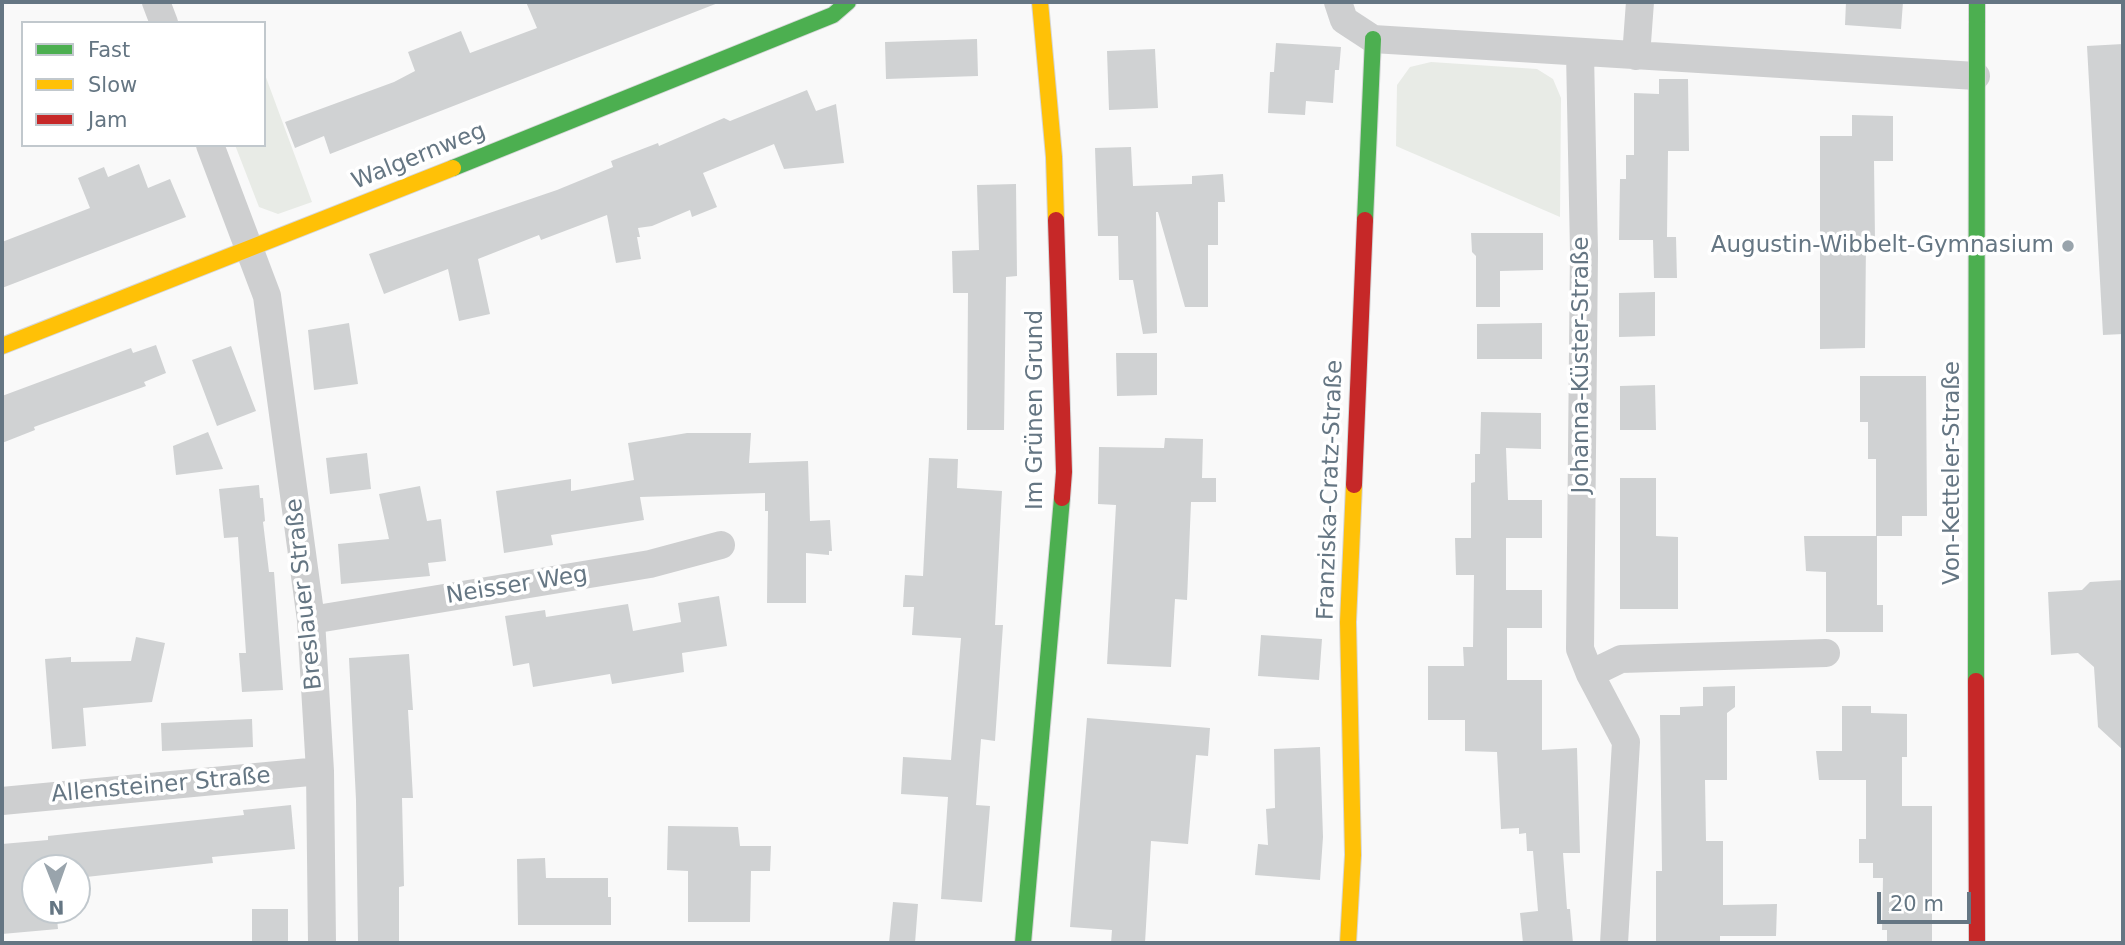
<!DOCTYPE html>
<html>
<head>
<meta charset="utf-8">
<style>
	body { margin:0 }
	#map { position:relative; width:2125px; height:945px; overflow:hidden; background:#f9f9f9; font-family:"DejaVu Sans",sans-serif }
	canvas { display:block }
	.frame { position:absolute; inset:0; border:4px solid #657683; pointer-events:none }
	.legend { position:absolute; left:21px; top:21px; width:245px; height:126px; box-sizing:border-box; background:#fff; border:2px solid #c1c8cd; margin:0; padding:9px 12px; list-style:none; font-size:21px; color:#657683 }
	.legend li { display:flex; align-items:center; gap:14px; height:35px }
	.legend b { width:35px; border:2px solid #c1c8cd }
	.north { position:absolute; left:21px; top:854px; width:70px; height:70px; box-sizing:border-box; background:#fff; border:2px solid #c1c8cd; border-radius:50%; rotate:179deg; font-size:19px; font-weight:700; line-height:28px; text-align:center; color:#657683 }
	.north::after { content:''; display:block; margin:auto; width:24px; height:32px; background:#99a4ac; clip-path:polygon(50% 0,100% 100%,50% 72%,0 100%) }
	.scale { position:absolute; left:1877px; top:892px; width:94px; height:32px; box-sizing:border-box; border:4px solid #657683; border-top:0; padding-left:9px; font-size:21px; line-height:24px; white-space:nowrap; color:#657683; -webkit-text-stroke:5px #fff; paint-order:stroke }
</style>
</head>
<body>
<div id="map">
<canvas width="2125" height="945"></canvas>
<div class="frame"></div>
<ul class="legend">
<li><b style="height:9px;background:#4caf50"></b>Fast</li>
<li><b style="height:9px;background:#ffc107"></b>Slow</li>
<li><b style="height:9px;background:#c62828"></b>Jam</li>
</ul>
<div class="north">N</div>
<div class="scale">20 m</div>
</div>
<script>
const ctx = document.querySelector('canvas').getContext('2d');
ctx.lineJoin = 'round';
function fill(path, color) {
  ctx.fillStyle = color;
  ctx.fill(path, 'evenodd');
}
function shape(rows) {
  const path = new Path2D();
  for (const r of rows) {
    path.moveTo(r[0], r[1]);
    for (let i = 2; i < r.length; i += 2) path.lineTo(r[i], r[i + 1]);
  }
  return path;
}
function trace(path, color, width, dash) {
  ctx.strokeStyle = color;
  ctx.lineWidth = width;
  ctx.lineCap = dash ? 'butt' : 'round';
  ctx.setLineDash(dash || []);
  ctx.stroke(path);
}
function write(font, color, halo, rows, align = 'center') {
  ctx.font = font + ' "DejaVu Sans",sans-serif';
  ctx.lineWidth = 7;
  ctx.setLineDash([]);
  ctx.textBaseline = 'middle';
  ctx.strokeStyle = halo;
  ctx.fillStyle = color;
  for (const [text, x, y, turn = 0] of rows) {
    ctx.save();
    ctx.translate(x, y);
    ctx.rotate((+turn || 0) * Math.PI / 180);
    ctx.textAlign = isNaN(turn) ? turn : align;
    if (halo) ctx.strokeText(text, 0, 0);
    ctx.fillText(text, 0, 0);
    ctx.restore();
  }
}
fill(shape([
	[1431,62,1537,69,1553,79,1561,98,1560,217,1396,146,1397,85,1410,67],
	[264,72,312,202,278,214,259,207,235,145,264,145]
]), '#e8ebe6');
fill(shape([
	[526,2,718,3,330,154,324,136,295,148,285,122,394,82,415,71,408,52,461,31,470,53,537,28],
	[1846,2,1903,2,1901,29,1845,25],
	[977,39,978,76,886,79,885,42],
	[1276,43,1341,47,1339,70,1335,70,1333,103,1306,101,1305,115,1268,113,1270,72,1274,72],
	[2123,44,2123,334,2103,335,2087,46],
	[1155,49,1158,108,1109,110,1107,51],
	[1659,79,1688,79,1689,151,1668,151,1667,237,1676,237,1677,278,1654,278,1653,240,1619,240,1620,179,1626,179,1626,155,1634,155,1634,93,1659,94],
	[807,90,816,111,836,104,844,163,784,169,774,144,703,173,717,207,692,217,690,210,652,226,638,228,640,237,637,237,641,259,616,263,607,215,541,240,539,235,478,259,490,314,459,321,448,269,384,294,369,254,557,190,613,167,611,161,658,143,659,146,724,118,730,121],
	[1852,115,1893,116,1893,161,1874,161,1875,240,1866,240,1865,348,1820,349,1820,136,1852,136],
	[1131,147,1133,186,1192,184,1192,176,1223,174,1225,202,1218,202,1218,245,1208,245,1208,307,1185,307,1158,212,1156,212,1157,333,1143,334,1133,280,1119,280,1118,236,1098,236,1095,148],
	[139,164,148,188,170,179,186,217,2,288,2,242,90,208,78,178,104,167,108,177],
	[1016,184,1017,276,1006,277,1004,430,967,430,968,293,953,293,952,251,979,250,977,185],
	[1471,233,1543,233,1543,270,1500,271,1500,307,1476,307,1476,256,1472,252],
	[1655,292,1655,336,1619,337,1619,293],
	[349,323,358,384,314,390,308,330],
	[1542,323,1542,359,1477,359,1477,324],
	[156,345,166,373,144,382,146,386,34,427,35,430,2,443,2,396,131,348,133,353],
	[231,346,256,411,217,426,192,360],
	[1116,353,1157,353,1157,395,1117,396],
	[1860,376,1926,376,1927,516,1902,516,1902,536,1877,536,1877,605,1883,605,1883,632,1826,632,1826,572,1806,571,1804,536,1876,536,1876,459,1868,459,1868,422,1860,422],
	[1655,385,1656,430,1620,430,1620,386],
	[1481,412,1541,413,1541,449,1506,448,1508,500,1542,500,1542,538,1506,538,1506,590,1542,590,1542,628,1507,628,1507,680,1542,680,1542,750,1577,748,1580,853,1563,853,1567,909,1570,909,1573,943,1523,943,1520,913,1538,911,1533,851,1527,851,1526,833,1519,834,1519,828,1501,829,1497,752,1465,751,1465,720,1428,720,1428,666,1464,666,1463,647,1473,647,1474,575,1456,575,1455,538,1471,538,1471,483,1475,482,1475,454,1480,454],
	[208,432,223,469,176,475,173,446],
	[687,433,751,433,749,463,808,461,810,521,830,520,832,551,829,551,829,555,806,553,806,603,767,603,768,511,765,511,765,493,640,497,644,520,551,535,553,545,504,553,496,491,571,479,571,491,634,480,628,443],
	[1165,438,1203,439,1202,478,1216,478,1216,502,1191,502,1187,600,1175,599,1171,667,1107,664,1116,505,1098,504,1099,447,1164,448],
	[367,453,371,489,330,494,326,458],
	[929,458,958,459,957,488,1002,491,995,625,1003,625,995,741,981,739,976,805,990,806,982,902,941,899,948,797,901,794,903,757,951,760,961,638,912,635,914,607,903,607,905,575,923,576],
	[1620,478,1656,478,1656,536,1678,537,1678,609,1620,609],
	[259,485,260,498,263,498,265,521,263,522,269,572,274,572,283,690,242,692,239,653,246,653,238,537,224,538,219,489],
	[420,486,427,521,441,519,446,561,428,563,430,576,341,584,338,544,389,539,379,494],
	[2123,580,2123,750,2098,727,2094,667,2078,653,2051,655,2048,592,2082,590,2090,582],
	[719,596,727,646,682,653,684,672,612,684,610,674,533,687,529,663,513,666,505,616,545,610,546,617,628,604,633,631,681,622,678,603],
	[1261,635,1322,639,1319,680,1258,676],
	[136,637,165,643,152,702,83,708,86,746,52,749,45,659,71,657,71,662,131,661],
	[409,654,413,710,408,710,413,798,402,798,404,886,399,887,399,943,358,943,356,800,349,658],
	[1735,686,1735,707,1727,713,1727,780,1705,780,1706,841,1723,841,1723,905,1777,904,1776,936,1720,936,1720,943,1656,943,1656,871,1662,871,1660,715,1680,715,1680,707,1703,706,1703,687],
	[1842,706,1871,706,1871,713,1907,714,1907,757,1902,757,1902,806,1932,806,1932,943,1887,943,1887,930,1882,930,1883,878,1873,878,1873,863,1859,863,1859,839,1866,839,1866,780,1819,780,1816,751,1842,751],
	[1087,718,1210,728,1208,756,1196,755,1188,844,1151,841,1145,943,1111,943,1112,930,1070,927],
	[252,719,253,747,162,751,161,723],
	[1320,747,1323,837,1320,880,1255,875,1258,844,1268,845,1266,809,1275,808,1274,749],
	[291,805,295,849,212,857,213,863,77,878,77,868,35,868,35,910,56,910,58,929,2,934,2,844,48,840,48,836,244,815,243,810],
	[668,826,738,827,740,846,771,846,770,871,751,871,750,922,688,922,688,871,667,870],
	[545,858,546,878,608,878,608,897,611,897,611,925,518,925,517,859],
	[893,902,918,904,915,943,889,943],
	[252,909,288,909,288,943,252,943]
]), '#d0d2d3');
const fast = shape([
	[453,168,833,15,848,2],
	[1365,220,1373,39],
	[1976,681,1977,2],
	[1023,943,1062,498]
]);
const slow = shape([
	[1040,2,1054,157,1056,220],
	[2,346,453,168],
	[1348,943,1353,855,1348,622,1354,485]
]);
const jam = shape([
	[1056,220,1064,472,1062,498],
	[1354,485,1365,220],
	[1976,681,1977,943]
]);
trace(fast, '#d5d6d7', 18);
trace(slow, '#d5d6d7', 18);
trace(jam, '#d5d6d7', 18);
trace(shape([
	[156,2,164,23],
	[1338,2,1344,20,1373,39,1976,76],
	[1580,53,1584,252,1580,649,1590,674,1626,742,1614,943],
	[1636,56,1640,2],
	[210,145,267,296,311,620,320,771,322,943],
	[311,620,650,564,721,545],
	[1590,674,1621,659,1826,653],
	[2,801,320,771]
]), '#cecfd0', 28);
trace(fast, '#4caf50', 16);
trace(slow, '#ffc107', 16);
trace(jam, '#c62828', 16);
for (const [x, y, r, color] of [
	[2068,246,7,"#99a4ac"]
]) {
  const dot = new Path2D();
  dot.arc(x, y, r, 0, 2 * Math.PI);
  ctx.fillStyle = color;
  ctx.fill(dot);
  trace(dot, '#fff', 2.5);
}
write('23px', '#657683', '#fff', [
	["Walgernweg",419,157,-22],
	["Johanna-Küster-Straße",1582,365,-90],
	["Im Grünen Grund",1036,410,-90],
	["Von-Ketteler-Straße",1953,473,-90],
	["Franziska-Cratz-Straße",1331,490,-88],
	["Neisser Weg",517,586,-9],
	["Breslauer Straße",305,594,-96],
	["Allensteiner Straße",161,786,-5]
]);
write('23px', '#657683', '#fff', [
	["Augustin-Wibbelt-Gymnasium",2054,246]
], 'right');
</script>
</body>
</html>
